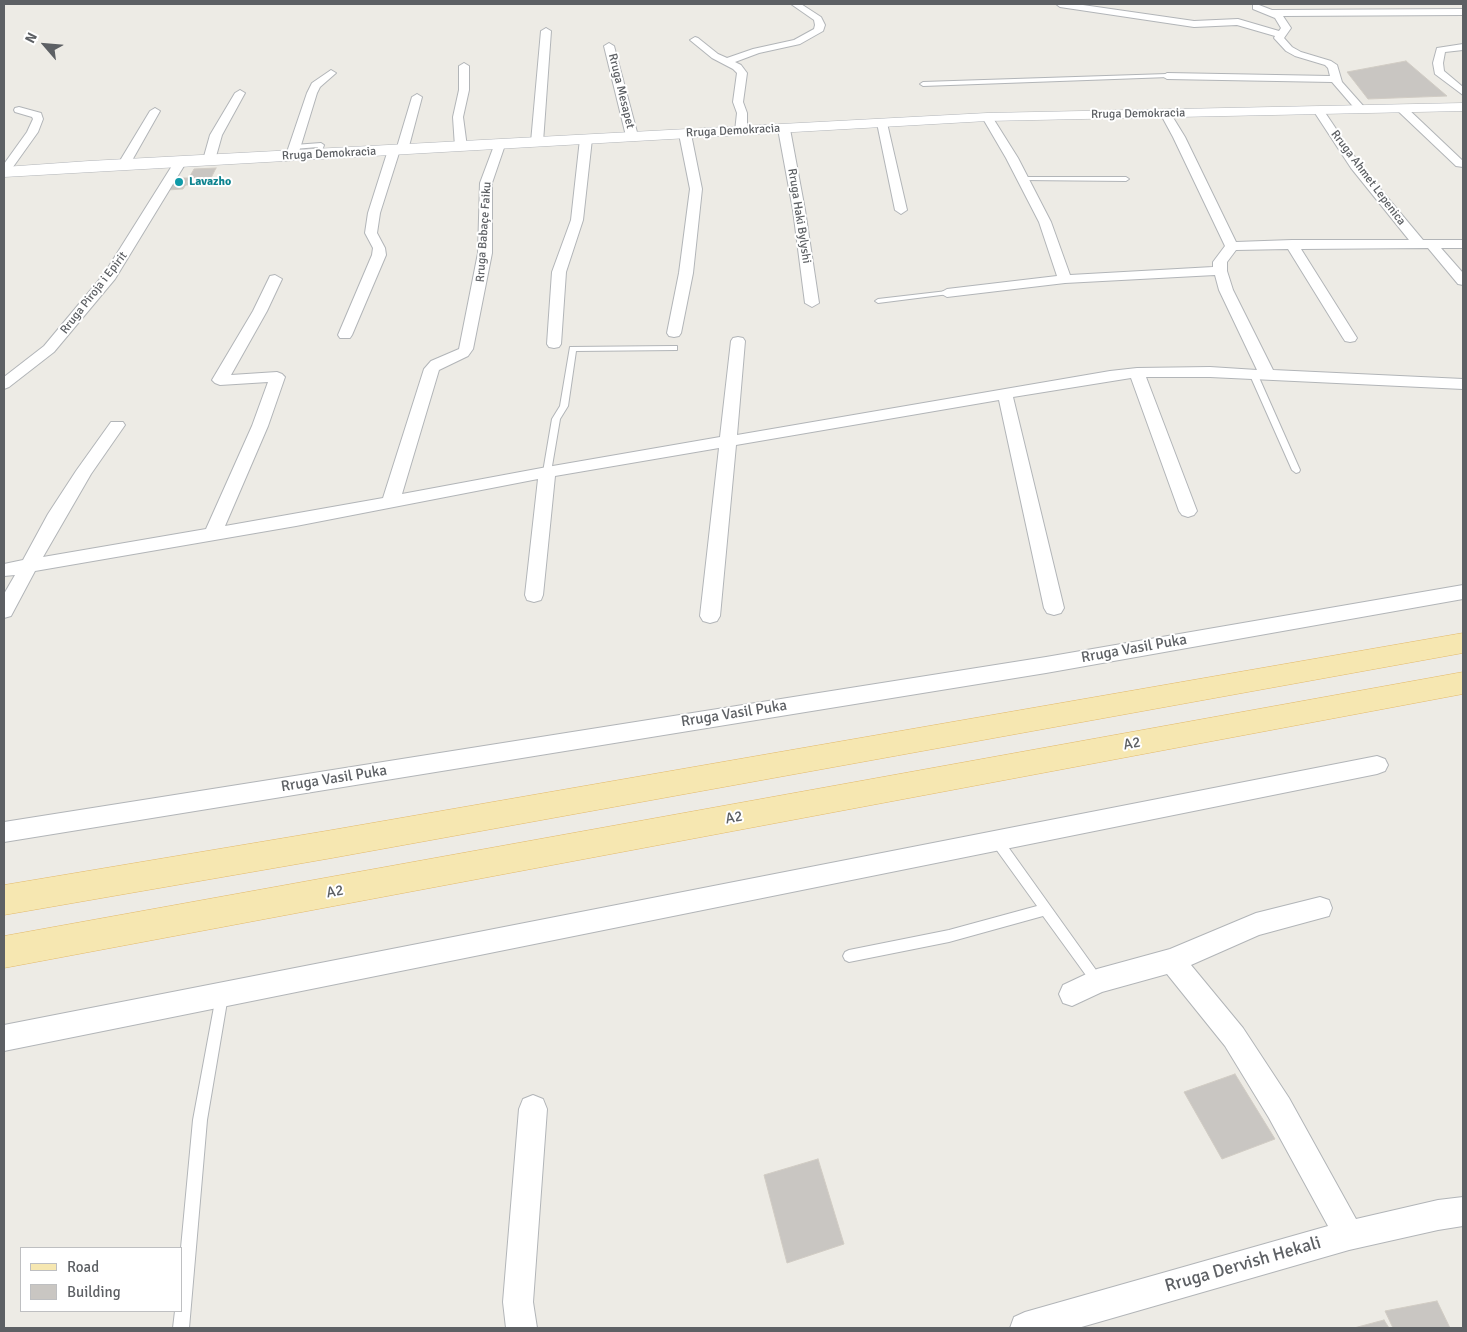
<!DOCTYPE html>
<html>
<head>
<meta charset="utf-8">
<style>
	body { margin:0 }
	#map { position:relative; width:1467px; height:1332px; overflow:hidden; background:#edebe5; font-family:Signika,sans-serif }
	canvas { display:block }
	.frame { position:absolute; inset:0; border:5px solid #5d6064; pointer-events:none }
	.legend { position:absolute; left:20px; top:1247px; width:162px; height:65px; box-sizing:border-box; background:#fff; border:1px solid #bebfc1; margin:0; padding:6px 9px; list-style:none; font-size:15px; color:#5d6064 }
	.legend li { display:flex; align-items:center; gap:10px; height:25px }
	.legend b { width:25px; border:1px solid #bebfc1 }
	.north { position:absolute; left:20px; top:20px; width:50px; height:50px; -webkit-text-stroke:4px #fff; paint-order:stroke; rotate:297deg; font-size:14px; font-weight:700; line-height:20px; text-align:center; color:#5d6064 }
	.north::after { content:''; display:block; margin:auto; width:18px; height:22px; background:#5d6064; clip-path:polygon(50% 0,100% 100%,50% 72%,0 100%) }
</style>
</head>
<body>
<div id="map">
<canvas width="1467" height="1332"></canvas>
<div class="frame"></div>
<ul class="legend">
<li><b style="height:6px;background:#f6e7b1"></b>Road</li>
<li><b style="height:14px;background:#c9c6c2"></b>Building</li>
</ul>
<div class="north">N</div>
</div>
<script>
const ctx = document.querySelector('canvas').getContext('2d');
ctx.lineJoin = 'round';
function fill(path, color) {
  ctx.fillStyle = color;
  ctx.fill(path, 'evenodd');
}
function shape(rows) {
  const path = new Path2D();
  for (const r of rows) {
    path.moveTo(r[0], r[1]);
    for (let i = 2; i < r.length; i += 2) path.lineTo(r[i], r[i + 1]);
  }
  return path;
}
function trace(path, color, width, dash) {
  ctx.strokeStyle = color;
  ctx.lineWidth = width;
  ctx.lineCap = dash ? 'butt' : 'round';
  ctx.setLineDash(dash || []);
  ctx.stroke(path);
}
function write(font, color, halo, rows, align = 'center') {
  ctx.font = font + ' Signika,sans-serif';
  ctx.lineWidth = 4;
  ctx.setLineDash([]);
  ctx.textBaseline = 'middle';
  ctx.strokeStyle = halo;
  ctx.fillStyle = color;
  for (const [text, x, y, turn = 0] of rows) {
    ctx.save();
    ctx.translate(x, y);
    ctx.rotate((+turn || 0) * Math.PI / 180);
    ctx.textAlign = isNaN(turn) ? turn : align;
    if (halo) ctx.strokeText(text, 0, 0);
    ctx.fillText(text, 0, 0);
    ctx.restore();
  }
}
const building = shape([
	[1406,61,1447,96,1368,99,1347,72,1406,61],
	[216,168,208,184,185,185,194,169,216,168],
	[173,178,190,178,183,189,167,190,173,178],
	[1235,1074,1275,1139,1222,1159,1184,1092,1235,1074],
	[818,1159,844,1244,787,1263,764,1175,818,1159],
	[1437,1301,1450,1328,1393,1328,1385,1311,1437,1301],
	[1384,1320,1389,1328,1354,1328,1384,1320]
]);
fill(building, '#c9c6c2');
trace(building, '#d1ccc4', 1);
const lane = shape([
	[1167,74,1169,77,923,86,920,84,923,82,1167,74],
	[321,143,324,145,321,154,318,156,315,154,318,147,294,149,291,147,294,145,321,143],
	[1021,177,1126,177,1129,179,1126,181,1023,180,1020,178,1021,177],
	[947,291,949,292,949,294,878,303,875,301,878,299,947,291],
	[674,346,677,346,677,350,576,351,568,406,560,419,551,472,550,474,544,474,543,472,552,419,560,406,570,347,674,346],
	[1250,371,1253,371,1257,373,1300,470,1299,472,1296,473,1292,470,1249,373,1250,371],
	[997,836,1001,837,1101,977,1103,981,1101,985,1097,987,1093,985,1043,916,949,942,849,962,845,960,843,956,845,952,849,950,949,930,1037,906,993,845,991,841,993,837,997,836],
	[222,990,227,992,228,996,207,1120,189,1328,173,1328,175,1311,181,1311,181,1248,193,1120,216,996,217,992,222,990]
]);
const street = shape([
	[791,4,801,4,821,17,825,25,823,31,800,44,759,53,735,62,741,65,747,73,743,102,747,113,747,131,741,134,737,133,735,131,737,113,733,102,737,73,733,69,712,58,690,40,695,37,698,38,718,54,727,58,753,49,794,40,814,29,815,25,814,20,791,4],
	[1056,4,1076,4,1194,21,1238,19,1279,31,1281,28,1275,18,1253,9,1253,5,1259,5,1272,10,1463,9,1463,15,1283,16,1291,28,1284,38,1292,47,1301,52,1331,61,1337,65,1342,82,1366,109,1361,112,1357,111,1332,82,1167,79,1162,76,1167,73,1330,76,1328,68,1325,65,1295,56,1286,51,1274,38,1275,36,1237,25,1194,27,1060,7,1056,4],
	[546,28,551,31,543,142,537,145,531,142,541,31,546,28],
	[609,43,614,46,638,136,636,138,632,139,626,136,604,46,609,43],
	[1463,44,1463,50,1445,52,1443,63,1444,71,1463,87,1463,95,1435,74,1433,63,1437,48,1463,44],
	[464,63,469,66,469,90,463,117,467,147,461,150,455,147,453,117,459,90,459,66,464,63],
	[331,70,336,73,320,87,317,93,298,155,292,158,288,157,286,155,307,93,312,83,331,70],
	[240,90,245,93,222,135,215,160,209,163,205,162,203,160,210,135,235,93,240,90],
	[417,94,422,97,408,150,406,152,399,153,380,213,377,233,385,248,386,255,352,335,350,338,340,338,338,335,372,255,373,248,365,233,368,213,388,150,390,148,397,147,412,97,417,94],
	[1402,106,1406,107,1463,161,1463,167,1456,166,1398,111,1397,109,1398,107,1402,106],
	[19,107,41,113,43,119,38,132,8,174,4,176,4,164,27,132,33,119,32,117,15,112,14,110,15,108,19,107],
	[1318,107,1322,108,1361,166,1423,240,1463,240,1463,248,1441,248,1463,273,1463,285,1458,284,1428,248,1301,249,1357,338,1355,341,1350,342,1345,341,1343,338,1288,249,1236,250,1227,262,1227,271,1233,290,1273,370,1463,379,1463,389,1210,377,1146,377,1197,511,1194,515,1188,517,1182,515,1179,511,1131,378,1013,397,1064,608,1061,613,1054,615,1047,613,1044,608,999,400,736,445,720,616,717,621,710,623,703,621,700,616,719,448,555,476,543,595,541,600,534,602,527,600,525,595,538,479,296,526,35,571,11,616,4,618,4,594,15,575,4,576,4,564,23,560,48,514,76,471,111,422,123,422,125,425,91,474,43,557,206,529,252,426,268,382,220,385,215,383,212,380,253,311,270,276,275,275,282,279,267,311,231,375,277,372,282,374,285,377,268,426,225,526,383,498,424,369,431,361,459,349,478,253,480,183,495,143,503,143,505,145,492,183,492,253,473,349,468,356,439,370,402,494,547,467,720,437,731,341,733,338,738,337,743,338,745,341,737,435,1110,371,1137,368,1210,367,1257,370,1219,290,1215,275,1065,283,947,297,940,293,947,289,1057,276,1039,222,1006,158,982,117,987,114,991,115,1018,158,1051,222,1070,275,1213,267,1213,262,1225,246,1173,137,1160,113,1165,110,1169,111,1185,137,1236,242,1292,240,1409,240,1351,168,1313,110,1318,107],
	[155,108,160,111,130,164,124,167,120,166,118,164,150,111,155,108],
	[882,120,887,123,907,210,901,214,895,210,877,123,882,120],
	[784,126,790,129,805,210,819,303,812,307,805,303,793,210,778,129,784,126],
	[685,131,691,134,702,189,693,273,681,333,679,336,674,337,669,336,667,333,679,273,690,189,679,134,685,131],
	[586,136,592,139,583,220,566,272,561,344,559,347,554,348,549,347,547,344,552,272,571,220,580,139,586,136],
	[181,158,187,161,115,279,54,352,9,387,4,389,4,377,44,346,104,274,175,161,181,158],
	[1463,585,1463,599,1046,673,4,842,4,822,1046,657,1463,585],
	[1377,756,1385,759,1388,765,1385,771,1377,774,4,1051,4,1025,1377,756],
	[1320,897,1329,900,1332,908,1329,916,1259,935,1191,965,1243,1028,1289,1098,1356,1219,1438,1200,1463,1197,1463,1226,1438,1230,1349,1250,1078,1328,1010,1328,1014,1317,1025,1312,1328,1226,1269,1118,1225,1046,1167,974,1102,992,1072,1006,1063,1003,1059,994,1063,985,1097,969,1170,949,1256,913,1320,897],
	[533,1095,543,1099,547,1109,533,1302,537,1328,506,1328,503,1302,519,1109,523,1099,533,1095]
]);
const secondary = shape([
	[1463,103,1463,111,987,121,4,177,4,167,89,161,987,113,1463,103]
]);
const primary = shape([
	[1463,633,1463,653,332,858,4,915,4,885,332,830,1463,633],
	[1463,672,1463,694,4,968,4,936,1463,672]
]);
trace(lane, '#b2b5b8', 2);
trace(street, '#b2b5b8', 2);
trace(secondary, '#b1b4b8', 1);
trace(primary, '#e3b969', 1);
fill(lane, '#fff');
fill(street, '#fff');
fill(secondary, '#fff');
fill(primary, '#f6e7b1');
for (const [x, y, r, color] of [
	[179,182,5,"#0f9aa8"]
]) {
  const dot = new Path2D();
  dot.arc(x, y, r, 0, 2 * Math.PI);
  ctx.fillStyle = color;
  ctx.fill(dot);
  trace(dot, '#fff', 2);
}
write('12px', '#5d6064', '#fff', [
	["Rruga Mesapet",621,91,76],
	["Rruga Demokracia",1138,114,-1],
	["Rruga Demokracia",733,131,-3],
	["Rruga Demokracia",329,154,-3],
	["Rruga Ahmet Lepenica",1368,178,53],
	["Rruga Haki Bylyshi",799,216,81],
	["Rruga Babaçe Faiku",484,232,-86],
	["Rruga Piroja i Epirit",94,293,-52]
]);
write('bold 12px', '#0d838f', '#fff', [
	["Lavazho",189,182]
], 'left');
write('15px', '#5d6064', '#fff', [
	["Rruga Vasil Puka",1134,649,-10],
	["Rruga Vasil Puka",734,714,-9],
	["A2",1132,744,-10],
	["Rruga Vasil Puka",334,779,-9],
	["A2",734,818,-10],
	["A2",335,892,-10]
]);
write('18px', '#5d6064', '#fff', [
	["Rruga Dervish Hekali",1243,1265,-16]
]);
</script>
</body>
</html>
